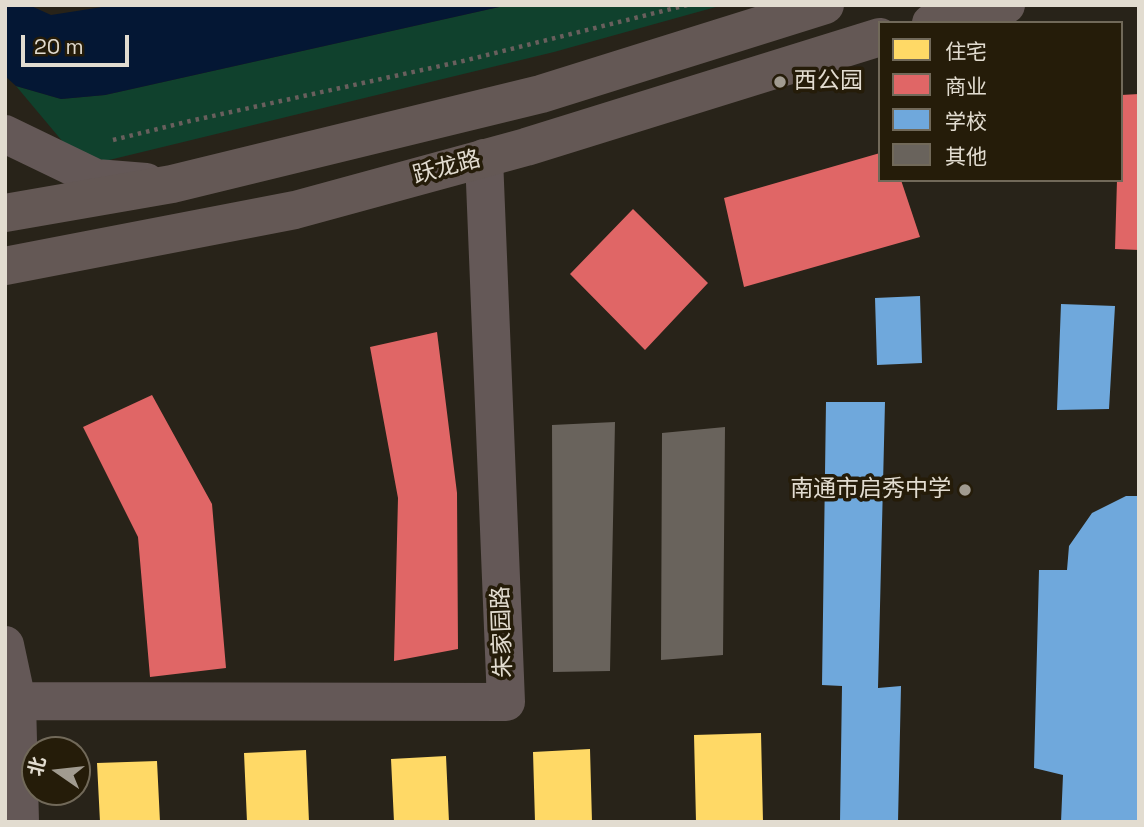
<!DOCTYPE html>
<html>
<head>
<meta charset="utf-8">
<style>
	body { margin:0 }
	#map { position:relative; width:1144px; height:827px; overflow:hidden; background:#282319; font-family:"Space Grotesk","Noto Sans SC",sans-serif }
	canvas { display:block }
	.frame { position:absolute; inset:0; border:7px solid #e2dcd0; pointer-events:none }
	.legend { position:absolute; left:878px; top:21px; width:245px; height:161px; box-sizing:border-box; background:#251c09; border:2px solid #716959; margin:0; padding:9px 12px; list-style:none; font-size:21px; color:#e2dcd0 }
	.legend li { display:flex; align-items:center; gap:14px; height:35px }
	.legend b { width:35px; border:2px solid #716959 }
	.north { position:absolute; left:21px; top:736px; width:70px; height:70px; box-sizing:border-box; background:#251c09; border:2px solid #716959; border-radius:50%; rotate:284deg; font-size:19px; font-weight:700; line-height:28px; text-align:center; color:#e2dcd0 }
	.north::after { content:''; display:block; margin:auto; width:24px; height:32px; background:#a19b90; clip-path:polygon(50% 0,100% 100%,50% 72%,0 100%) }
	.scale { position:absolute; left:21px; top:35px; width:108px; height:32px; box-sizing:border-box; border:4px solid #e2dcd0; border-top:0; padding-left:9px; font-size:21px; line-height:24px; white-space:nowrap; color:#e2dcd0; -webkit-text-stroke:5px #251c09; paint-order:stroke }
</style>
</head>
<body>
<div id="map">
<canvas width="1144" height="827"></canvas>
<div class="frame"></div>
<ul class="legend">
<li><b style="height:19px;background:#ffd966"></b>住宅</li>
<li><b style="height:19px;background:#e06666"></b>商业</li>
<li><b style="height:19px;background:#6fa8dc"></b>学校</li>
<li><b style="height:19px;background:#69635c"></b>其他</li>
</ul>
<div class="north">北</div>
<div class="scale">20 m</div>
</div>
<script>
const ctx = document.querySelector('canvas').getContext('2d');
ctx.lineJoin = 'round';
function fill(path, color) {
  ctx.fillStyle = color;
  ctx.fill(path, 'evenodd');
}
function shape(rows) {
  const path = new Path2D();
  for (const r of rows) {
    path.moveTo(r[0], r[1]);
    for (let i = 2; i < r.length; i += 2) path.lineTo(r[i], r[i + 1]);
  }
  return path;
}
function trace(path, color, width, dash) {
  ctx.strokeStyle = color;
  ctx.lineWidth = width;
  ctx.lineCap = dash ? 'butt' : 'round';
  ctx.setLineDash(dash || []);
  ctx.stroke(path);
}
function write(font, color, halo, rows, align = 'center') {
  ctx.font = font + ' "Space Grotesk","Noto Sans SC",sans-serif';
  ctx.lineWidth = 7;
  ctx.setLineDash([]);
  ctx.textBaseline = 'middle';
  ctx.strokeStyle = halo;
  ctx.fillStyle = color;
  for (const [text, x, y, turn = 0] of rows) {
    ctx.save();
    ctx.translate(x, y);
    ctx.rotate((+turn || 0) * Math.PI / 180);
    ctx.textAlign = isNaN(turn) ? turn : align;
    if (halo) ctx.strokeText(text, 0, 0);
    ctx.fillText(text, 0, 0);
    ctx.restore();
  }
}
fill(shape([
	[508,5,723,5,554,52,105,161,68,148,16,86,61,99,105,95]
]), '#10412d');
fill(shape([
	[5,5,29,5,51,15,115,5,508,5,105,95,61,99,16,86,5,76]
]), '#041734');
fill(shape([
	[761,733,763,822,696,822,694,735],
	[590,749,592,822,535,822,533,752],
	[306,750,309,822,247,822,244,753],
	[446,756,449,822,394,822,391,759],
	[157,761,160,822,100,822,97,763]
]), '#ffd966');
fill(shape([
	[1139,94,1139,250,1115,249,1117,180,1121,180,1121,95],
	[880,153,880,180,901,180,920,237,744,287,724,198],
	[633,209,708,283,645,350,570,274],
	[437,332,457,493,458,649,394,661,398,498,370,347],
	[152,395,212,504,226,668,150,677,138,537,83,427]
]), '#e06666');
fill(shape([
	[920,296,922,363,877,365,875,298],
	[1061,304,1115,306,1109,409,1057,410],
	[826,402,885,402,878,688,901,686,898,822,840,822,842,686,822,685],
	[1126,496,1139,496,1139,822,1061,822,1063,775,1034,768,1039,570,1067,570,1069,546,1092,513]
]), '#6fa8dc');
fill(shape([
	[615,422,610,671,553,672,552,425],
	[725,427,723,655,661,660,662,433]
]), '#69635c');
trace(shape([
	[113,140,190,121,463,61,687,5]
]), '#695f5d', 4.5, [3.5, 5]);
trace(shape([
	[5,134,96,178,146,182],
	[5,645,17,701,20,822],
	[17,701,506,702,484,158]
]), '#645857', 38);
trace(shape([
	[931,23,1006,5],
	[5,213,172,184,541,94,825,5],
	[5,266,295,210,526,147,880,37]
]), '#645855', 38);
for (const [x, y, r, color] of [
	[780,82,7,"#a19b90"],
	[965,490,7,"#a19b90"]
]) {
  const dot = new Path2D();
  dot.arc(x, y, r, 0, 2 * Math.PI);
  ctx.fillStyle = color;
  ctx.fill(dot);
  trace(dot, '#251c09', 2.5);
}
write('23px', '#e2dcd0', '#251c09', [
	["西公园",794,82],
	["南通市启秀中学",951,490,"right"]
], 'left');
write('23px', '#e2dcd0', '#251c09', [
	["跃龙路",447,168,-15],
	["朱家园路",503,632,-92]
]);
</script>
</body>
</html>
